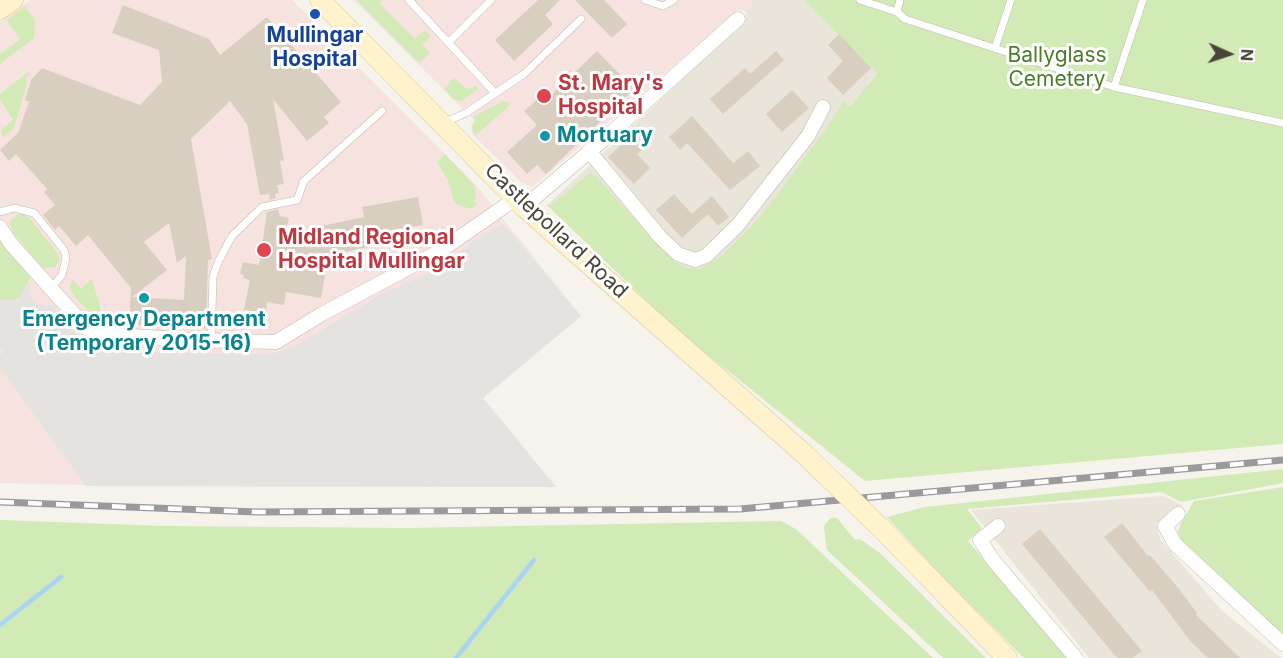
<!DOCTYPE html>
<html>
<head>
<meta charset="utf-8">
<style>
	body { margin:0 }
	#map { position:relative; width:1283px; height:658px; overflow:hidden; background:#f6f3ec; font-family:Inter,sans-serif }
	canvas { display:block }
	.north { position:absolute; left:1199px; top:24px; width:60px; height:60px; -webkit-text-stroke:4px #fff; paint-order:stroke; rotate:93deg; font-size:16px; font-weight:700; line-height:24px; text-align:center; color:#4b4439 }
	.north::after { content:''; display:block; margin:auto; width:21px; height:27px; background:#4b4439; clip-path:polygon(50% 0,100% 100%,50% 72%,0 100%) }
</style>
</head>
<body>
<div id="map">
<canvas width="1283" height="658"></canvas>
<div class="north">N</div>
</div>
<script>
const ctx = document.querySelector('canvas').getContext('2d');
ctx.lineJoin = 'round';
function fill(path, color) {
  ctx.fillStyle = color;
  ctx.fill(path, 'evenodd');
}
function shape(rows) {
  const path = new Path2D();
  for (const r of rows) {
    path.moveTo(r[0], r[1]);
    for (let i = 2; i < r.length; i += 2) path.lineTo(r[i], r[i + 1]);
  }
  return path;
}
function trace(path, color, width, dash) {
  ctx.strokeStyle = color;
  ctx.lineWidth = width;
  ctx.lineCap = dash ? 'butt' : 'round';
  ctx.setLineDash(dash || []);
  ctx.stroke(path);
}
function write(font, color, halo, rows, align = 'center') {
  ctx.font = font + ' Inter,sans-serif';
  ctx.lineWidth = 6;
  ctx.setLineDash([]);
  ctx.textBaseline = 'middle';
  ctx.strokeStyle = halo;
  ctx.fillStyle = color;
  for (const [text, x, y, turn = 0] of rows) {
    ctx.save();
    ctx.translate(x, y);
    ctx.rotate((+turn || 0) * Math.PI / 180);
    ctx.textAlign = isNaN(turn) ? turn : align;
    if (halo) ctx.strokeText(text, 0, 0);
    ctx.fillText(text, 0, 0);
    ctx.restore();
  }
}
fill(shape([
	[754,0,804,0,877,72,677,330,547,205,672,89,747,14,744,11],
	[1163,496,1184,506,1156,524,1160,539,1222,611,1281,658,1089,658,971,510]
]), '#eae5da');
fill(shape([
	[30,0,292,0,475,184,581,316,483,398,556,487,126,486,0,483,0,22],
	[354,0,754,0,744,11,738,10,533,187,521,182,473,135,471,125,474,120]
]), '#f6e3e0');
fill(shape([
	[357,0,382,0,379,3,415,39,424,30,431,36,422,45,430,53,419,63],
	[804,0,1283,0,1283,444,865,481,677,330,547,205,551,205,590,173,596,176,662,250,676,262,686,268,700,269,722,256,761,216,831,122,844,101,850,107,877,73],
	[25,6,35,21,34,38,0,64,0,54,20,40,7,20],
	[27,73,31,73,26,78,27,83,14,128,3,137,1,132,2,129,13,120,0,99,0,94],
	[454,78,466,88,469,89,476,85,478,89,462,101,454,100,444,89],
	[503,101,509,103,508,107,476,135,473,133,472,127,475,121,473,117],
	[445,154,474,185,476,194,474,203,478,203,471,209,458,205,454,202,448,180,437,162],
	[23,214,27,215,58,254,59,260,55,267,43,268,13,232,10,224,11,220,17,215],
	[0,238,30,278,20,297,15,300,0,300],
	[73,279,81,289,92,279,104,320,95,319,71,292,70,285],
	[1283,469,1283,483,1181,502,1162,492,967,509,982,528,968,541,1067,658,1024,658,949,584,887,517,925,507],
	[1283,487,1283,637,1196,557,1182,541,1178,533,1180,525,1194,501],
	[831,518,837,518,855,540,860,539,880,553,986,658,943,658,827,550,824,529,825,524],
	[0,520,164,526,409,528,781,521,796,529,933,658,0,658]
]), '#d2eab5');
fill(shape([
	[503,224,581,316,483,398,556,487,86,486,0,368,0,355,4,352,0,347,0,300,18,300,30,282,29,291,33,300,40,305,54,305,88,348,160,353,272,354,295,346,380,295,433,271,484,234]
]), '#e5e3e0');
trace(shape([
	[0,625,61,577],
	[456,658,534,560]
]), '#a9d4f2', 4.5);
fill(shape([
	[538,0,560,0,545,15,553,24,514,61,495,40],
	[575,0,604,0,627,24,612,38],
	[123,5,209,39,220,55,267,17,341,102,324,117,329,123,307,141,273,99,284,160,280,161,284,184,277,185,279,193,275,194,276,198,269,200,270,194,260,195,247,124,230,101,191,139,212,259,208,260,206,329,129,324,131,288,88,235,76,246,59,226,55,230,43,215,55,205,44,192,47,189,16,154,9,161,0,150,18,133,29,102,25,100,31,80,42,68,140,105,162,82,159,50,112,33],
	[169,223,177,263,186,256,184,300,132,297,167,270,144,242],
	[839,34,871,68,843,95,827,78,843,61,828,45],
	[597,51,634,89,546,174,537,165,527,174,507,152,537,125,524,111,539,98,544,102],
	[776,51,784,60,723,114,710,99,745,68,750,74],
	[792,90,809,108,782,132,766,114],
	[692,116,733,163,748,151,760,166,730,190,687,143,680,150,669,137],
	[631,136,643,149,637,154,650,168,634,184,608,157],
	[674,194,692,214,712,196,729,217,718,226,708,214,682,238,656,210],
	[418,197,423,225,368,234,370,247,334,254,334,256,328,258,321,298,286,292,284,305,267,302,266,313,244,310,250,280,243,278,244,275,240,274,243,262,259,265,267,212,278,209,280,216,289,218,285,234,364,217,362,207],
	[1122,523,1148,556,1150,555,1179,589,1197,613,1196,615,1240,658,1208,658,1191,642,1152,590,1150,592,1104,537],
	[1040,529,1142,651,1133,658,1117,658,1022,544]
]), '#d8cfc1');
const lane = shape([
	[409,0,495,93],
	[645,0,663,6,674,0],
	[860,0,897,12],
	[900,0,897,12,905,19,1114,87,1143,0],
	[449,42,491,0],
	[995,48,1011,0],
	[1114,87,1283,123],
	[443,123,466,113,524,74,581,19],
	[0,212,14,208,34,213,64,250,66,258,62,275,51,288],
	[211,341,213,277,219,260,232,236,262,207,297,200,304,181,382,111]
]);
const street = shape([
	[589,151,660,237,678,254,695,260,706,256,737,226,808,136,823,107],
	[524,207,610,134,738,19],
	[0,227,11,244,91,333,191,340,276,342,322,314,440,251,505,206,515,197],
	[1178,514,1165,526,1175,544,1283,644],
	[998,526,980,540,993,560,1076,658]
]);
const secondary = shape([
	[320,0,524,207,802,452],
	[0,9,13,0],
	[882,529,1007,658]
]);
trace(lane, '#c2bbae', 8);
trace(street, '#c2bbae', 15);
trace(secondary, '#d6c79b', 21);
trace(lane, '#fff', 7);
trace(street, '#fff', 14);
trace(secondary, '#fff3cd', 20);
const rail = shape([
	[0,502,257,512,740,509,1283,460]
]);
trace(rail, '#9a9a9a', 7);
trace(rail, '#fff', 4.5, [14]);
const secondaryBridge = shape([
	[802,452,882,529]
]);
trace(secondaryBridge, '#d6c79b', 21, []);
trace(secondaryBridge, '#fff3cd', 20);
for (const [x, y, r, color] of [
	[315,14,6,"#1a4fb4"],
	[544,96,8,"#e0444e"],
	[545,136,6,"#0f9aa8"],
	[264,250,8,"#e0444e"],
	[144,298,6,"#0f9aa8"]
]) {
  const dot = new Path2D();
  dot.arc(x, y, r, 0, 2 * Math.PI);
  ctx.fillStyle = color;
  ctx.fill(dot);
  trace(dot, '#fff', 2);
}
write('bold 21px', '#164399', '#fff', [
	["Mullingar",315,36],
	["Hospital",315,60]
]);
write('21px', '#4a7f2a', '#fff', [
	["Ballyglass",1057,56],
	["Cemetery",1057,80]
]);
write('bold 21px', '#be3a42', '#fff', [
	["St. Mary's",558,84],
	["Hospital",558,108],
	["Midland Regional",278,238],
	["Hospital Mullingar",278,262]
], 'left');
write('bold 21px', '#0d838f', '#fff', [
	["Mortuary",557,136],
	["Emergency Department",144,320,"center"],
	["(Temporary 2015-16)",144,344,"center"]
], 'left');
write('21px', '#4b4439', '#fff', [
	["Castlepollard Road",556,231,43]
]);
</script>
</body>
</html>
